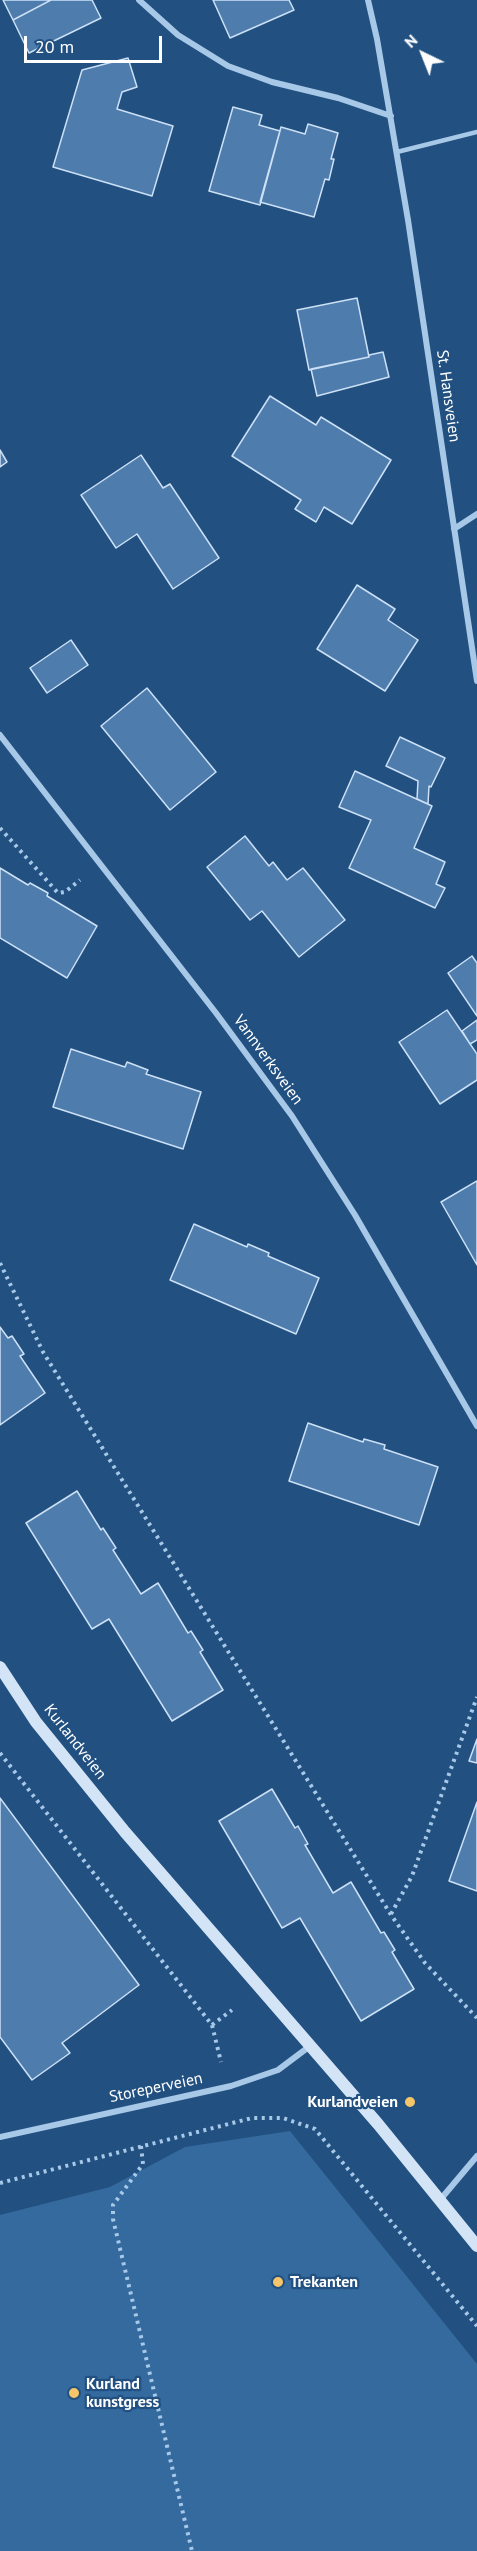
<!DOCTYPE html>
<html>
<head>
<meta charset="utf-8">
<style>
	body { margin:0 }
	#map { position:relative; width:477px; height:2551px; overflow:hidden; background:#215081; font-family:"PT Sans",sans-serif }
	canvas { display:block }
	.north { position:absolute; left:393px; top:24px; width:60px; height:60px; -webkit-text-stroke:4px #215081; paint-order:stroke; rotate:317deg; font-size:16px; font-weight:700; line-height:24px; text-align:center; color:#fff }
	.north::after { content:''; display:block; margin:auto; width:21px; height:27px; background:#fff; clip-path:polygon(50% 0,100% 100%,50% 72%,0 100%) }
	.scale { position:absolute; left:24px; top:36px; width:138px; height:27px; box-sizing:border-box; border:3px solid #fff; border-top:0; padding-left:8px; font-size:18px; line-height:21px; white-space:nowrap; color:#fff; -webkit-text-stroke:4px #215081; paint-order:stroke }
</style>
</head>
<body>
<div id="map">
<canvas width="477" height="2551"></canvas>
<div class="north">N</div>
<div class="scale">20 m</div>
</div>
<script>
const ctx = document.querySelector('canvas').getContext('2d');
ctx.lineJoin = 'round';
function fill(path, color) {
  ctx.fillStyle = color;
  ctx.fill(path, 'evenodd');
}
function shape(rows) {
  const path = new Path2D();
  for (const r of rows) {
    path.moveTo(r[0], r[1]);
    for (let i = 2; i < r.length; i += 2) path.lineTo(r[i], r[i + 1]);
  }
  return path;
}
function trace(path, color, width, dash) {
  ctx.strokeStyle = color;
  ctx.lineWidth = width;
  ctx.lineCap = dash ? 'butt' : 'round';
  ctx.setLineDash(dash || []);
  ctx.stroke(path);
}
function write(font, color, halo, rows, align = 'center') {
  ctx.font = font + ' "PT Sans",sans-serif';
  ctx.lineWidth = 4.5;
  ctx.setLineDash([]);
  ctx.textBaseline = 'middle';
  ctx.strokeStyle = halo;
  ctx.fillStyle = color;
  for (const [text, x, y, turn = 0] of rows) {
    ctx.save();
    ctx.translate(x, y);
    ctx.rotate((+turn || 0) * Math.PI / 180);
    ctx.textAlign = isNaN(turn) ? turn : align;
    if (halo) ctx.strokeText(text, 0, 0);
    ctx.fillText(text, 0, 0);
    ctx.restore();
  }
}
fill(shape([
	[290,2131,477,2364,477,2551,0,2551,0,2215,110,2187,185,2147]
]), '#356a9f');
const building = shape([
	[3,0,51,0,13,20,3,0],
	[51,0,92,0,101,18,29,53,13,20,51,0],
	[213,0,289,0,294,10,230,38,213,0],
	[128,58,137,87,122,92,117,109,173,126,152,196,53,167,82,70,128,58],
	[233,107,262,115,259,125,280,131,260,205,209,191,233,107],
	[308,124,338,133,331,159,334,159,329,180,325,179,314,217,260,202,281,127,305,134,308,124],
	[357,298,369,357,309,370,297,310,357,298],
	[383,352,389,377,317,396,311,369,369,357,369,355,383,352],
	[270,396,316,425,321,417,391,460,352,524,324,507,316,522,295,509,301,500,232,456,270,396],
	[0,450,7,462,0,467,0,450],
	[141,455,163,488,170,484,219,558,173,589,137,534,116,548,81,495,141,455],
	[357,585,395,609,388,620,418,640,385,691,317,649,357,585],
	[71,640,88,665,47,693,30,668,71,640],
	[147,688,216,772,170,810,101,726,147,688],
	[400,737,445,758,431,787,429,786,428,804,417,799,418,781,386,766,400,737],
	[355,771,432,806,414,848,445,862,436,884,445,888,435,908,349,868,371,820,339,807,355,771],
	[245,836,269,866,273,862,287,880,303,868,345,920,299,957,262,911,250,920,207,867,245,836],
	[0,868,28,885,30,883,48,893,47,896,97,926,67,978,0,938,0,868],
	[472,956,477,963,477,1016,448,973,472,956],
	[447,1010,477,1054,477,1080,440,1104,399,1042,447,1010],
	[477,1020,477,1040,470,1044,462,1031,477,1020],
	[71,1049,125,1067,127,1062,148,1070,146,1074,201,1092,183,1149,53,1107,71,1049],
	[477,1181,477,1265,441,1202,477,1181],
	[194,1224,247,1247,248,1244,269,1253,268,1256,319,1278,296,1334,170,1280,194,1224],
	[0,1327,8,1338,12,1336,24,1354,20,1356,45,1393,0,1425,0,1327],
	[308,1423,363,1442,364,1439,385,1445,384,1449,438,1467,419,1525,289,1481,308,1423],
	[77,1491,101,1530,103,1528,116,1548,113,1550,141,1594,158,1583,188,1633,191,1631,203,1650,200,1652,223,1690,172,1721,109,1619,92,1629,26,1523,77,1491],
	[477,1739,477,1763,469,1761,477,1739],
	[272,1789,295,1828,298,1826,308,1844,305,1845,333,1893,351,1882,381,1933,384,1932,395,1950,392,1952,414,1989,361,2021,300,1918,282,1928,219,1821,272,1789],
	[0,1798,139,1985,62,2043,70,2053,32,2080,0,2037,0,1798],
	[477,1802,477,1891,449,1881,477,1802]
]);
fill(building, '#4e7cac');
trace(building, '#cce1f6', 1.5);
trace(shape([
	[0,828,58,893,65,892,80,880],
	[0,1263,43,1352,391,1915,425,1963,477,2018],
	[0,1753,212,2025,221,2062],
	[391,1914,412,1876,477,1697],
	[212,2025,232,2010],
	[141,2146,143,2164,113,2205,113,2219,192,2551],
	[0,2183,252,2118,283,2118,315,2129,477,2326]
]), '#a8c8e8', 4, [3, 4.5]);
trace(shape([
	[397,152,477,132]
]), '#a8c8e8', 4.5);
trace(shape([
	[139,0,178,35,228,66,272,82,338,98,391,116],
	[368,0,377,39,408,220,477,681],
	[454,529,477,514],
	[0,735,216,1013,292,1116,355,1215,477,1426],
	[0,2137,231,2086,278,2070,310,2046],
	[440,2200,477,2156]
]), '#a8c8e8', 6);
trace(shape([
	[0,1667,36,1722,125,1832,378,2124,477,2246]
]), '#d2e4f6', 12);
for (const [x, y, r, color] of [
	[410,2102,6,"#f4c669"],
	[278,2282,6,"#f4c669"],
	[74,2393,6,"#f4c669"]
]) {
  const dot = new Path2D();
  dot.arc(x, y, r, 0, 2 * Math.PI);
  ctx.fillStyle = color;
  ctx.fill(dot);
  trace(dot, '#215081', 2);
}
write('16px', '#fff', '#215081', [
	["St. Hansveien",448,396,82],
	["Vannverksveien",268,1060,54],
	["Kurlandveien",75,1742,52],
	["Storeperveien",156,2088,-12]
]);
write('bold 16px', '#fff', '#215081', [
	["Kurlandveien",398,2102,"right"],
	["Trekanten",290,2282],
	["Kurland",86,2384],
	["kunstgress",86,2402]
], 'left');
</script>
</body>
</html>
